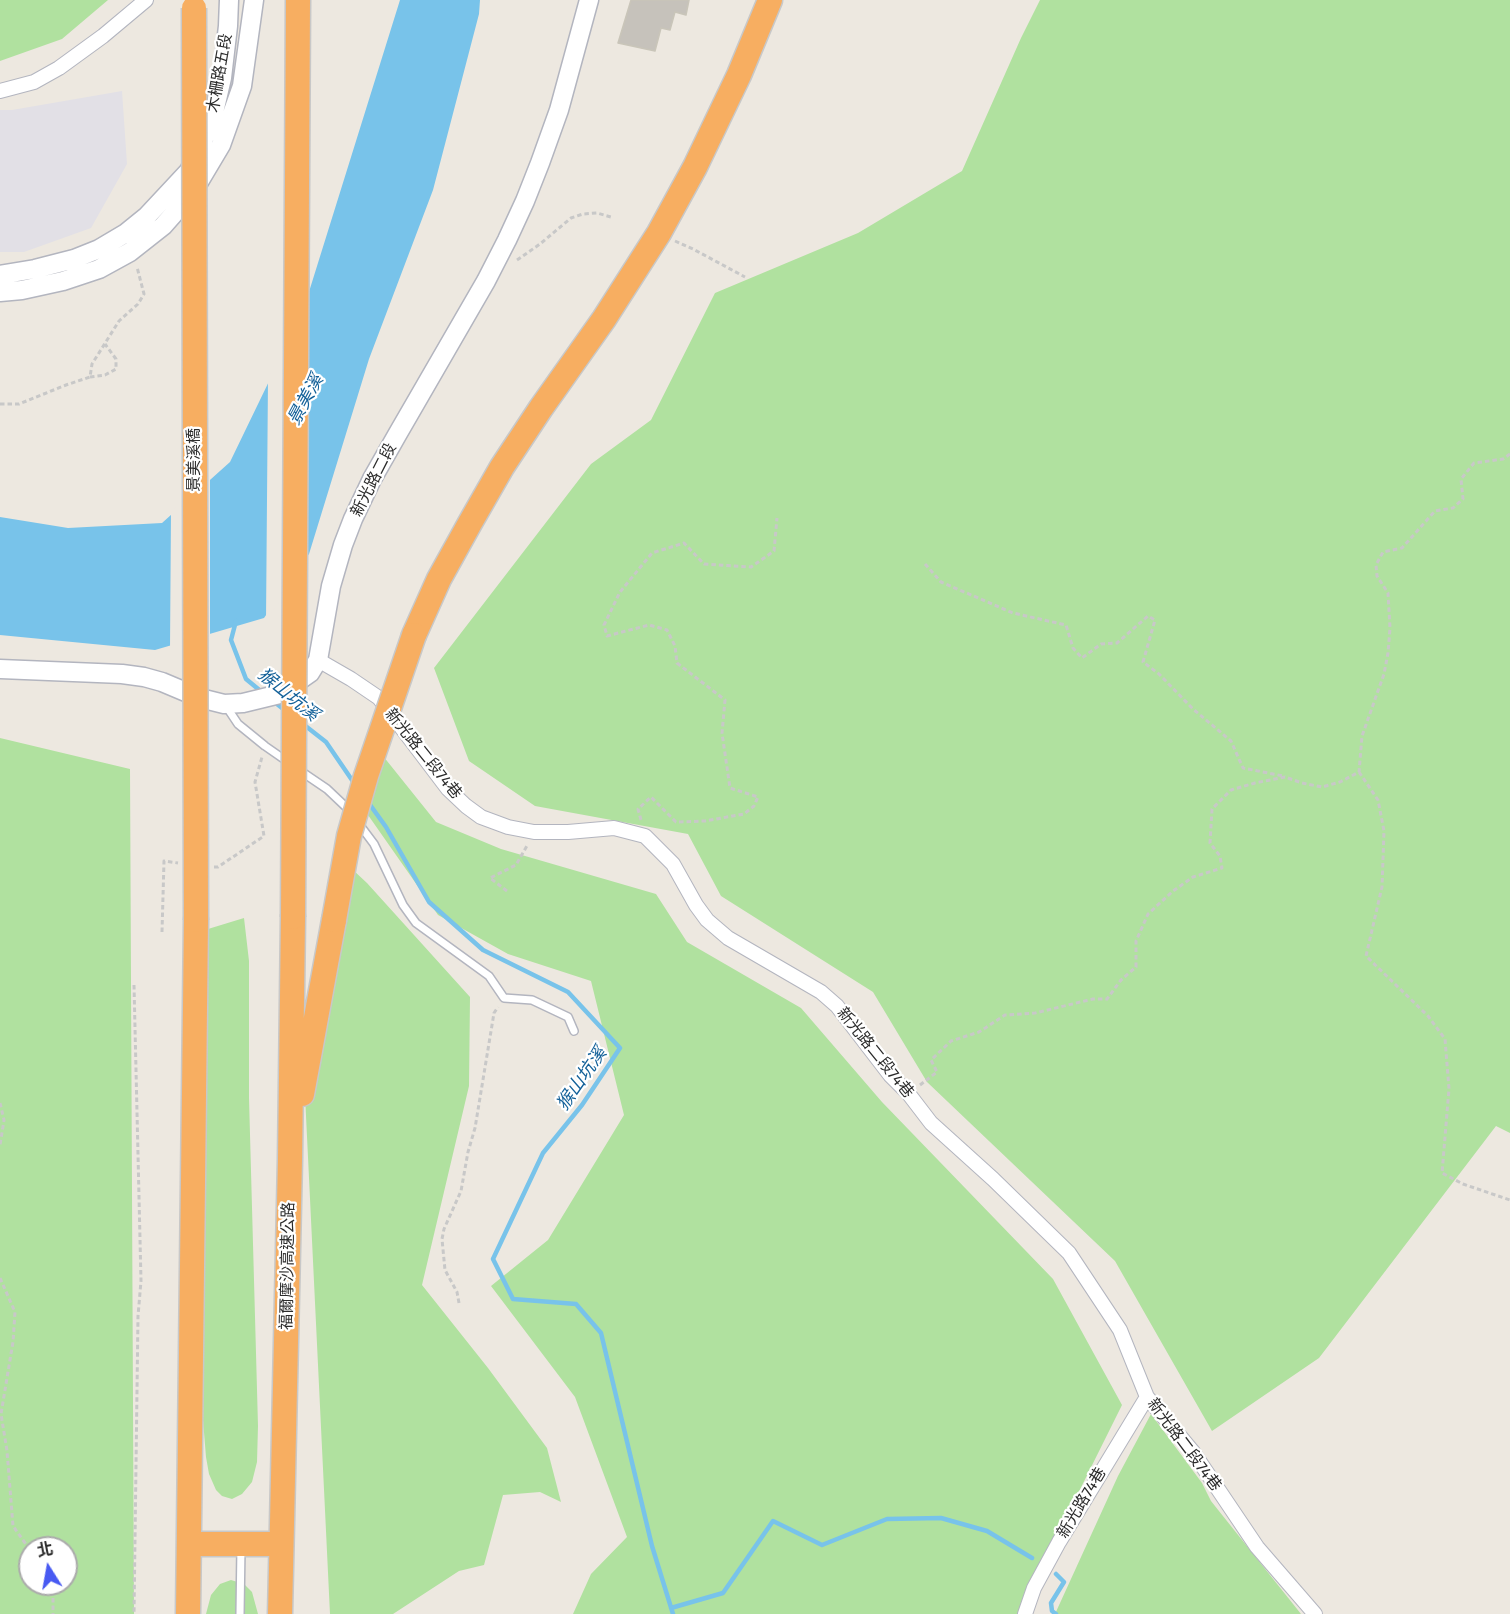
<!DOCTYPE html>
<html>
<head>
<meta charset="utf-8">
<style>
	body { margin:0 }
	#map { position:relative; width:1510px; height:1614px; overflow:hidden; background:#ede8e0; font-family:"Fira Sans","Noto Sans TC",sans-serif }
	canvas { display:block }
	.north { position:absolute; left:18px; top:1536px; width:60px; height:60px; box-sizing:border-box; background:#fff; border:2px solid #ababab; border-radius:50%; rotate:349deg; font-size:16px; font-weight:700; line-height:24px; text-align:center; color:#2c2c2c }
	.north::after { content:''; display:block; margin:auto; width:21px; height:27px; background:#485af2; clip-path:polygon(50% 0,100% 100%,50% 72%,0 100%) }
</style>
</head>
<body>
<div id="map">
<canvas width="1510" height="1614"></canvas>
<div class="north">北</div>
</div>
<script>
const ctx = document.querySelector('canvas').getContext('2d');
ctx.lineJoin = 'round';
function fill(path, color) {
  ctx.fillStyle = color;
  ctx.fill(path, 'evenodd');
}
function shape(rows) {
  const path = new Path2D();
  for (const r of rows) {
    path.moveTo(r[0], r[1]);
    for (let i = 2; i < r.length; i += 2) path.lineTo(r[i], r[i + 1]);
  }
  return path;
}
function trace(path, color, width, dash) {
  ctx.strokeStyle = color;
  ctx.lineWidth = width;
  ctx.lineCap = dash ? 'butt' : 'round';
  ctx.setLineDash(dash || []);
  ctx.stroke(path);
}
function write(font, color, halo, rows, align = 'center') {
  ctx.font = font + ' "Fira Sans","Noto Sans TC",sans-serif';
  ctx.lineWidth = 4.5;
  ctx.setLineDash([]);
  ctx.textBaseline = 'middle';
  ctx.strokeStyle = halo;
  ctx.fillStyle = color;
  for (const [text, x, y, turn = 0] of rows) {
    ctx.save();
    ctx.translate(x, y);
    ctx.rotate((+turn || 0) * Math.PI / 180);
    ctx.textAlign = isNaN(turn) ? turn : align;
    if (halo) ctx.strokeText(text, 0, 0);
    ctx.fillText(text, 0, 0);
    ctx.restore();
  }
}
fill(shape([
	[122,91,127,164,91,228,24,252,0,252,0,110,12,110]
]), '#e2e0e6');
fill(shape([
	[0,0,108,0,62,39,0,61],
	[1040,0,1510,0,1510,1133,1496,1126,1319,1358,1212,1431,1115,1261,927,1082,873,992,721,896,688,834,535,806,469,761,434,668,591,464,651,420,715,293,858,233,962,171,1021,38],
	[0,738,130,769,134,1614,0,1614],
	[30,1548,66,1548,66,1584,30,1584],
	[375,746,436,822,501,849,656,894,687,942,801,1008,882,1102,1053,1279,1122,1405,1018,1614,573,1614,591,1574,627,1537,575,1397,491,1286,548,1240,624,1115,591,981,508,954,438,915,354,795],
	[337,855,367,883,470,997,469,1086,422,1285,488,1368,547,1448,561,1502,540,1492,503,1495,484,1565,459,1571,393,1614,330,1614,305,1095],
	[244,918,249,961,249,1098,258,1426,257,1462,252,1482,242,1494,232,1499,222,1496,216,1490,209,1474,206,1457,203,1420,208,929],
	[1151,1414,1202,1483,1211,1501,1301,1614,1055,1614,1118,1476],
	[231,1580,244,1584,252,1592,258,1614,206,1614,211,1595,220,1584]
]), '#b0e19f');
fill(shape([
	[400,0,480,0,479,14,433,190,369,359,309,554,264,618,155,650,0,635,0,517,68,528,162,523,230,462,303,311]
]), '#78c3ea');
fill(shape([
	[301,310,305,566,266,620,268,378],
	[210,476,210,637,170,648,171,511]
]), '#ede8e0');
trace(shape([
	[236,621,231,640,246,679,263,693],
	[272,700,287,712],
	[303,724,326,742,354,783],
	[368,802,386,827,429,902,483,950,568,992,620,1048,582,1105,543,1153,493,1259,513,1299,576,1304,601,1333,652,1546,673,1614],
	[1056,1574,1064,1582,1051,1603,1052,1611,1056,1614],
	[671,1608,723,1593,773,1521,822,1545,887,1519,941,1518,987,1531,1032,1558]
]), '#78c3ea', 4.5);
const building = shape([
	[631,0,689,0,686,15,675,12,670,30,661,28,655,51,618,43,631,0]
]);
fill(building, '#c6c2bb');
trace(building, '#c9c5b9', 1.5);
const lane = shape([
	[226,706,238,724,265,746,288,762],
	[299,770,327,789,346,807,350,813],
	[359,824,374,844,403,905,416,923,489,976,504,998,532,1000,568,1017,574,1031],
	[240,1614,241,1547]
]);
const street = shape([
	[0,91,34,82,59,68,103,36,146,0],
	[318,660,351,679,379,698,448,789,466,806,481,817,508,827,534,832,568,832,614,828,645,836,673,864,696,905,707,920,728,938,821,992,837,1006,890,1075,908,1093,931,1123,993,1179,1069,1253,1120,1330,1147,1397,1193,1452,1257,1547,1315,1614],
	[1025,1614,1034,1588,1059,1542,1147,1397]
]);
const secondary = shape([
	[0,275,35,269,74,259,99,249,126,233,147,216,189,171,212,121,222,78,228,26,229,0],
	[0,292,22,290,63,281,99,269,130,252,163,226,193,192,221,145,242,86,254,0],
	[0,669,122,674,144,677,162,682,200,698,224,704,243,703,280,694,310,673,318,660,331,586,343,545,353,519,372,479,397,435,486,281,507,240,525,201,540,163,559,110,589,0]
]);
const highway = shape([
	[414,635,439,579,470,523,502,467,541,408,604,319,659,233,695,167,739,75,770,0],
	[302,1094,334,920],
	[189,1544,281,1544],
	[188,1614,196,920],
	[280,1614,290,1159,293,917]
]);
trace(lane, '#b3b5bf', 10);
trace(street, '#b3b5bf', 16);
trace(secondary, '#b3b5bf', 21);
trace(highway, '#c8c8c8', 27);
trace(shape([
	[675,241,693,249,745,277],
	[517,260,540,244,571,218,583,214,597,213,611,217],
	[90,377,105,375,116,369,116,359,105,344],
	[0,404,19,404,66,385,90,377,92,364,119,321,138,304,144,294,137,267],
	[925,564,941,582,1013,613,1066,625,1073,648,1082,658,1101,644,1117,643,1148,616,1155,620,1143,662,1159,674,1193,709,1231,741,1243,768,1283,776],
	[1359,772,1378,800,1384,831,1382,887,1366,956,1428,1016,1445,1039,1449,1089,1442,1173,1463,1184,1510,1200],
	[641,820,638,809,651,797,676,822,705,821,744,814,754,806,758,797,730,788,722,733,725,700,677,663,675,646,667,630,649,625,607,636,604,625,620,592,652,553,684,543,704,564,751,567,774,551,777,518],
	[214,867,218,867,264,836,255,782,262,757],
	[507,891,490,878,516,865,528,844],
	[162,932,164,861,178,863],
	[134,985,141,1281,138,1316,134,1614],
	[920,1085,937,1072,931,1060,951,1041,979,1032,1005,1015,1035,1013,1093,999,1107,999,1121,980,1136,967,1136,941,1148,914,1173,891,1193,877,1222,868,1220,856,1210,843,1212,809,1231,790,1255,783,1285,777,1302,783,1322,787,1340,782,1359,772,1362,736,1384,674,1388,653,1390,628,1388,593,1377,576,1376,565,1383,552,1402,548,1435,511,1453,508,1463,499,1461,479,1474,463,1503,459,1510,454],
	[0,1103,4,1120,0,1145],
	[0,1278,15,1312,13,1342,1,1414,7,1451,13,1526,30,1550],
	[459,1303,457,1292,445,1270,442,1239,444,1229,461,1191,468,1152,475,1128,494,1013,498,1007],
	[48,1584,53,1596,53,1614]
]), '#c8c8c8', 3, [4.5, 3]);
trace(lane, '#fff', 7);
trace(street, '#fff', 14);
trace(secondary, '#fff', 18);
trace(highway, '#f7ae61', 24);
const highwayBridge = shape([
	[194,8,196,920],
	[293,917,298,0],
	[334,920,349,836,366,776,414,635]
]);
trace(highwayBridge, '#c8c8c8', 27, []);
trace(highwayBridge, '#f7ae61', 24);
write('16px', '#2c2c2c', '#fff', [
	["木柵路五段",220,73,-80],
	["景美溪橋",195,460,-90],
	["新光路二段",374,480,-63],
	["新光路二段74巷",423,754,51],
	["新光路二段74巷",875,1053,51],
	["福爾摩沙高速公路",288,1266,-89],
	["新光路二段74巷",1184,1445,53],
	["新光路74巷",1082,1503,-59]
]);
write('italic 18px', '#146199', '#fff', [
	["景美溪",306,400,-62],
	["猴山坑溪",288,695,39],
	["猴山坑溪",582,1079,-55]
]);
</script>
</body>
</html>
